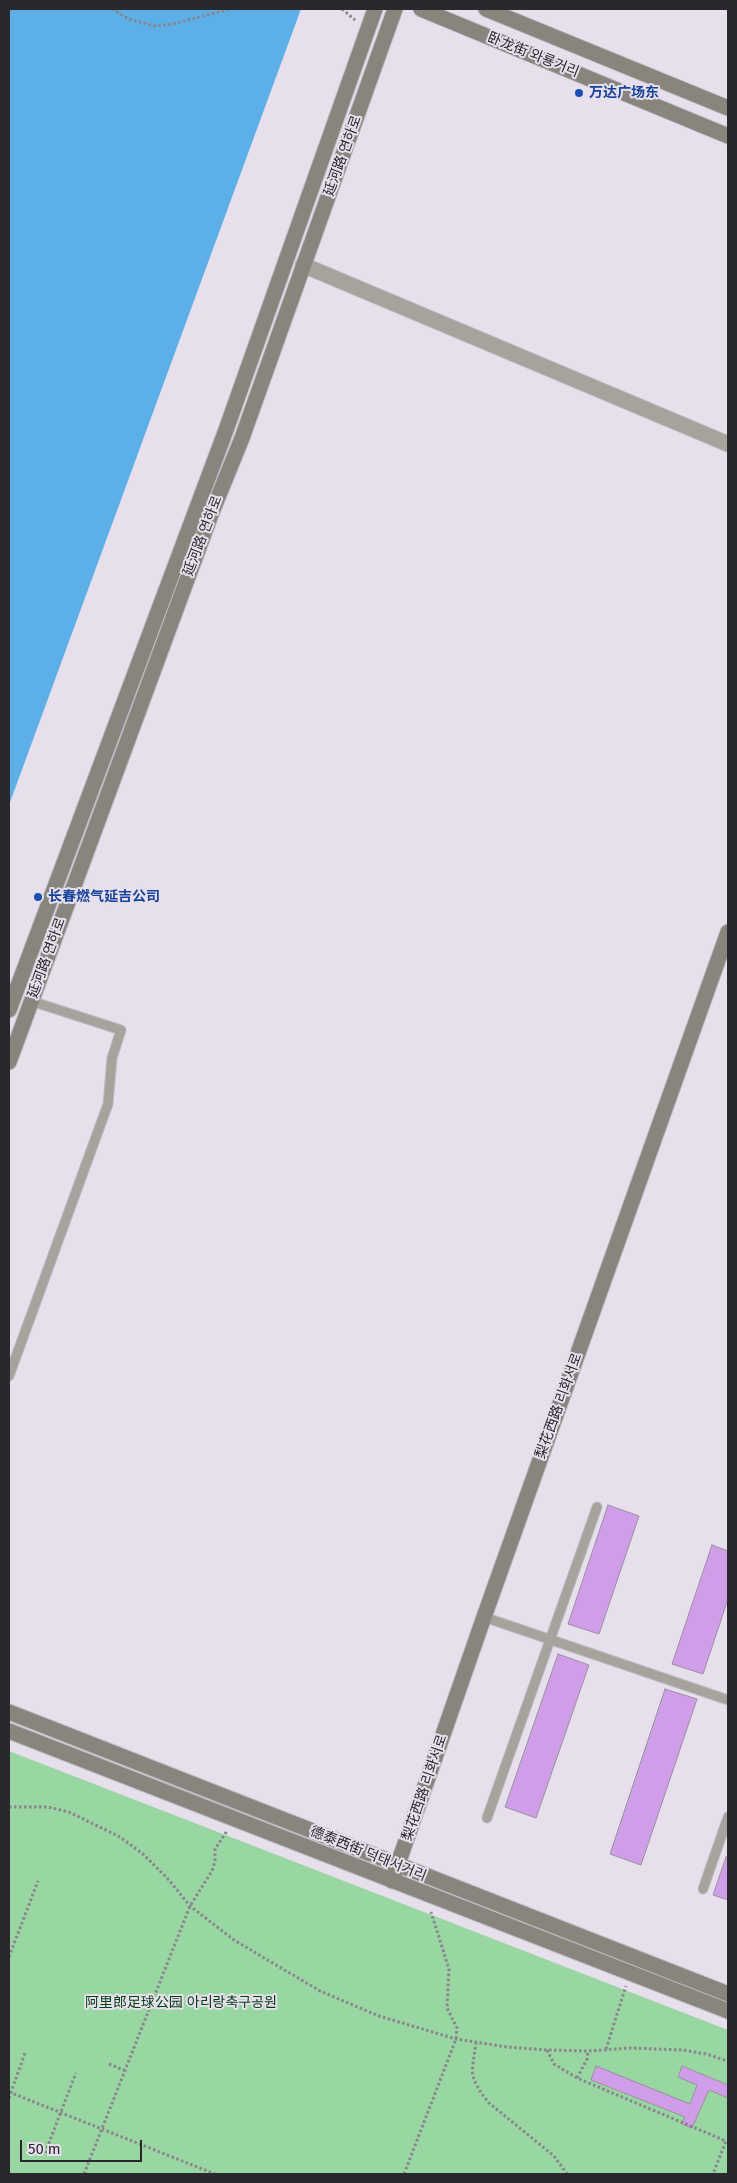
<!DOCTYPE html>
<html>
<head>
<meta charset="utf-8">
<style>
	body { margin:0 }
	#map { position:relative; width:737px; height:2183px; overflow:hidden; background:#e7dfec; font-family:"Fira Sans",sans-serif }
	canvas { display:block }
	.frame { position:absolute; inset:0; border:10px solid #2b282d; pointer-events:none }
	.scale { position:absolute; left:20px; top:2140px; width:122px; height:22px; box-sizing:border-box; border:2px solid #2b282d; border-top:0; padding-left:6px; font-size:15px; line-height:18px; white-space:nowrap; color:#2b282d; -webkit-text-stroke:4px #e7dfec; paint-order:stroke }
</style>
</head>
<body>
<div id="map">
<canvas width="737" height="2183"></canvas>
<div class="frame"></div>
<div class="scale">50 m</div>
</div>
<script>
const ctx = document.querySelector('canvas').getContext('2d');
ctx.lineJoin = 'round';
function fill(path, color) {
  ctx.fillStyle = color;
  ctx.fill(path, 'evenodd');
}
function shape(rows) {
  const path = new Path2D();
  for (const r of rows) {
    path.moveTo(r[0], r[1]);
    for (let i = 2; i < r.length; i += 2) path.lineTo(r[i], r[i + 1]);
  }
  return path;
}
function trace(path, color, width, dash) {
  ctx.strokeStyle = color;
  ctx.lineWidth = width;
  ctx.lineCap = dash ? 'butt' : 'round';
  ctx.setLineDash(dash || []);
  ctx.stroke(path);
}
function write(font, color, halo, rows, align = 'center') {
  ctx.font = font + ' "Fira Sans","Noto Sans SC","Noto Sans KR",sans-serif';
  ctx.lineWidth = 4;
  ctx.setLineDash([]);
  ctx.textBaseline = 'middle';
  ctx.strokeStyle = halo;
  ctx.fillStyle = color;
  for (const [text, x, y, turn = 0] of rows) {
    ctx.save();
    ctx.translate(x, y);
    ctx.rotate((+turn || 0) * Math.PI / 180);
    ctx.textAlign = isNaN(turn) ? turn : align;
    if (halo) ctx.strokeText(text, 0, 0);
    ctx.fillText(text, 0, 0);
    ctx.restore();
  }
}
fill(shape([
	[9,1751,728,2030,728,2174,9,2174]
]), '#99d7a2');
fill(shape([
	[9,9,301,9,9,805]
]), '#5dafe8');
const building = shape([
	[608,1505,639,1516,599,1634,568,1624,608,1505],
	[712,1545,728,1551,728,1599,703,1674,672,1664,712,1545],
	[558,1654,589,1665,536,1818,505,1807,558,1654],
	[665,1689,697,1699,641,1865,610,1854,665,1689],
	[726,1857,728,1857,728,1900,713,1895,726,1857],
	[596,2066,690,2104,697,2085,678,2077,682,2066,728,2085,728,2098,709,2090,692,2128,682,2124,685,2117,591,2080,596,2066]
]);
fill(building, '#d09de8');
trace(building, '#99919d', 1);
const lane = shape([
	[9,1376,108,1104,112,1058,121,1030,31,1001],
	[484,1617,728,1700],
	[487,1818,597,1507],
	[703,1889,728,1817]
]);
const street = shape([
	[303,265,728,444]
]);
const secondary = shape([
	[421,9,728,136],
	[486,9,728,108],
	[9,1010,226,430,375,9],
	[9,1062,212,512,242,438,395,9],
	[9,1712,728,1994],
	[9,1731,728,2011],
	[392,1881,484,1617,728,932]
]);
trace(lane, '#c1bac6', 11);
trace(street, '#c1bac6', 17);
trace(secondary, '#c1bac6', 17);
trace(shape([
	[112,9,129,19,154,26,173,24,230,9],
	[342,9,355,20],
	[9,1807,48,1807,69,1812,120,1837,143,1854,169,1880,190,1906,234,1940,320,1991,379,2016,456,2039,507,2047,547,2050,588,2051,631,2048,683,2050,706,2054,728,2061],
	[9,1957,38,1881],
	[476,2042,472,2071,474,2080,481,2093,489,2103,554,2156,567,2174],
	[606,2049,626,1986],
	[547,2050,554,2064,577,2078,726,2141,713,2174],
	[109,2064,126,2071],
	[577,2078,587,2059,588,2051],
	[9,2092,215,2174],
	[9,2098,25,2053],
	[45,2153,76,2073],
	[84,2174,190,1906,212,1871,215,1861,215,1849,227,1831],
	[404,2174,456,2039,457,2028,447,2008,449,1969,431,1912]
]), '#89848d', 3, [2.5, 2.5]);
trace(lane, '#a6a39d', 9);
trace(street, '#a6a39d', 15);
trace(secondary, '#89857c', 15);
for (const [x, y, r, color] of [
	[579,93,5,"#1a4fb4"],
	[38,897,5,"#1a4fb4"]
]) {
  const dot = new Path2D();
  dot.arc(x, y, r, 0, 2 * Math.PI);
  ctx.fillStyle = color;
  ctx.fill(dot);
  trace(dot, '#e7dfec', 2);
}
write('14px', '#2b282d', '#e7dfec', [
	["卧龙街 와룡거리",533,55,22],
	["延河路 연하로",343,156,-70],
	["延河路 연하로",203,536,-69],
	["延河路 연하로",47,958,-70],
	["梨花西路 리화서로",559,1406,-70],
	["梨花西路 리화서로",425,1788,-71],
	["德泰西街 덕태서거리",368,1854,22]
]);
write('bold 14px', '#164399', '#e7dfec', [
	["万达广场东",589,93],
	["长春燃气延吉公司",48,897]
], 'left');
write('14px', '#033e16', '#e7dfec', [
	["阿里郎足球公园 아리랑축구공원",181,2003]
]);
</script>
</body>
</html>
